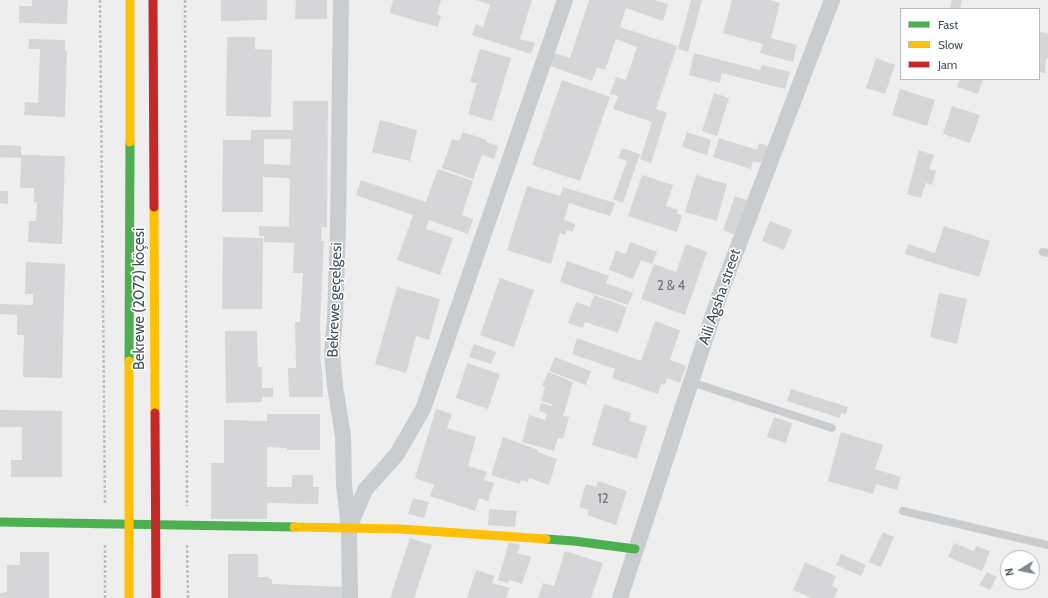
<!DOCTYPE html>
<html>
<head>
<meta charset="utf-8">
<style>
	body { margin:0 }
	#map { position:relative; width:1048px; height:598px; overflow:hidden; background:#efeeee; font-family:Cabin,sans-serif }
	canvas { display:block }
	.legend { position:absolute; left:900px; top:8px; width:140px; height:72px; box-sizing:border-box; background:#fff; border:1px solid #b4babd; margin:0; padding:5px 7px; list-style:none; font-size:12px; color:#44525b }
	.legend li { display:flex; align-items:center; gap:8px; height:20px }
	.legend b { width:20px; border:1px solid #b4babd }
	.north { position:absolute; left:1000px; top:550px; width:40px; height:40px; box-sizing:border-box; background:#fff; border:1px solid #b4babd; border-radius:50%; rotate:260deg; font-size:11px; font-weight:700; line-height:16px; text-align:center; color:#44525b }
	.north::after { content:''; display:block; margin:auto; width:14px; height:18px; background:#80898e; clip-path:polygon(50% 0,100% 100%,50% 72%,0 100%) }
</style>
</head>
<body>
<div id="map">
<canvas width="1048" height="598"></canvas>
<ul class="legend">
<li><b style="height:5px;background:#4caf50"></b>Fast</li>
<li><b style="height:5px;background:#ffc107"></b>Slow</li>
<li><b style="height:5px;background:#c62828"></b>Jam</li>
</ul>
<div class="north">N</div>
</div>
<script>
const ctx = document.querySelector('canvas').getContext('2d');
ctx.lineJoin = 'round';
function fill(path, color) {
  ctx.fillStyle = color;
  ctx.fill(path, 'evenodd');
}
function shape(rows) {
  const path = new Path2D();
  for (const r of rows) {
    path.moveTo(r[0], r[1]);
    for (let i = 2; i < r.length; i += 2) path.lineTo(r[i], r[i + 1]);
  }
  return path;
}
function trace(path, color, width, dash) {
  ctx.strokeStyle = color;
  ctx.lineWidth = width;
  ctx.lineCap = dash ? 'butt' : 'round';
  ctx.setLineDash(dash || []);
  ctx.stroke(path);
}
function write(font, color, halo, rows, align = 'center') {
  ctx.font = font + ' Cabin,sans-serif';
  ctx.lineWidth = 3;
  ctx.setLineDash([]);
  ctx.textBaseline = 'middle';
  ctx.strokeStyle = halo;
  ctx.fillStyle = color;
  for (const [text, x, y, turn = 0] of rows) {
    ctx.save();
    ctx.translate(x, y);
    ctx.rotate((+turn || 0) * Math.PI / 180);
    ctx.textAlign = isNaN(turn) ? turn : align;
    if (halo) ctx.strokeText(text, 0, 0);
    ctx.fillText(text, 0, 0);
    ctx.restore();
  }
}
fill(shape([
	[32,0,68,0,67,24,19,23,19,6,32,6],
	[221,0,267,0,267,20,221,21],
	[296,0,327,0,327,19,295,19],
	[393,0,441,0,437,14,441,16,438,27,390,13],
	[476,0,532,0,520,39,535,43,531,54,472,35,476,24,483,27,490,5],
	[589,0,654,0,668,4,663,21,626,8,620,27,677,46,656,109,667,113,651,163,640,159,652,122,613,109,618,96,610,94,616,77,626,80,637,47,616,39,605,70,597,67,592,81,550,66,554,53,570,58],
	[691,0,702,0,688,52,678,49],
	[732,0,770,0,780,3,771,38,797,45,793,62,760,53,763,44,723,33],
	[952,0,962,0,960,9,950,9],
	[1039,32,1048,33,1048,58,1046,58,1045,73,1039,72],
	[227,37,255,37,255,49,272,50,271,117,226,116],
	[29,39,65,40,65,50,67,50,65,117,24,115,25,102,38,103,40,49,28,49],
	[480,49,511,58,492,121,468,114,477,83,470,82],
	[694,53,760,70,762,65,790,72,785,89,722,73,720,83,689,75],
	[876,58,895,65,885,94,866,88],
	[960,79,983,79,978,94,957,87],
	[562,80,610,97,580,181,532,165],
	[900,89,935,100,927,126,892,115],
	[714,93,729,98,717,136,702,131],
	[293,101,328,101,327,227,322,227,321,241,324,241,320,322,321,367,322,367,323,397,289,397,288,368,296,368,295,322,300,322,303,273,293,273,294,243,264,242,264,236,259,236,259,226,289,227,290,178,263,177,263,212,222,212,223,140,251,140,251,130,293,130],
	[264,139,291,139,290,165,264,164],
	[952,106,980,115,970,143,943,134],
	[380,120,417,130,410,161,372,152],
	[463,132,487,140,486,142,498,146,494,159,482,155,473,179,442,168,452,139,459,141],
	[687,132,711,140,707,155,682,147],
	[719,138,757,150,759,143,768,146,762,163,753,161,751,169,713,157],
	[0,145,21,146,21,155,65,156,62,244,28,242,29,221,36,221,37,202,34,202,34,188,20,188,21,158,0,157],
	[622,148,640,154,623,203,613,199,627,161,618,158],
	[919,150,934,155,929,169,936,171,932,185,926,183,921,198,907,194],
	[438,169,473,181,462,215,473,219,468,234,429,220,426,229,453,238,440,275,397,260,413,215,356,195,361,180,426,202],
	[642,175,673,185,666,206,678,210,677,214,682,215,677,232,628,216],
	[696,175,727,184,717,221,685,212],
	[527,186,560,196,563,187,615,203,610,216,569,203,564,220,575,224,573,232,567,230,565,235,560,233,551,264,507,250],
	[0,191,8,191,8,204,0,203],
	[735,196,747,200,735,235,723,230],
	[770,221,792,230,784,250,762,241],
	[944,226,990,241,979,277,905,254,908,244,935,253],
	[223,237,263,238,262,309,222,309],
	[630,242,657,252,652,264,641,260,633,279,609,270,616,251,626,254],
	[686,244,707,252,685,315,641,299,654,264,676,272],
	[567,261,609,276,606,283,633,293,628,305,560,282],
	[26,262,65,264,62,378,23,377,24,335,17,335,17,315,0,314,0,304,33,305,33,294,25,294],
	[500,278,534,290,514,347,480,335],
	[397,287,440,299,429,340,416,336,406,373,375,364],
	[939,293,967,299,957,344,930,337],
	[594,295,627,307,618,333,585,322,583,328,568,323,576,302,590,307],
	[655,321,680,330,670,360,686,366,680,383,667,378,665,385,661,384,658,394,612,378,615,369,572,354,577,338,641,361],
	[225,331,257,331,258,367,262,367,262,388,273,388,273,397,262,397,262,402,226,403],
	[474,344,496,352,491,364,469,357],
	[555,357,591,371,586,385,549,371],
	[467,363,500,374,488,409,456,398],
	[548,372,573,382,563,416,569,417,563,439,558,438,554,451,522,442,529,415,545,420,547,414,539,411,541,403,551,406,552,404,541,401,545,387,542,386],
	[791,389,848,407,846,414,841,413,840,418,787,401],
	[604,404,631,413,629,421,647,426,637,459,592,445],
	[436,409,452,414,447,428,476,437,468,466,487,472,484,480,494,483,488,501,479,498,475,511,430,496,434,485,415,478],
	[0,410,62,411,62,477,11,477,11,460,22,460,22,427,0,427],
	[267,414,320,414,320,450,287,450,287,448,267,447,267,487,292,487,292,475,313,475,313,487,319,487,318,504,267,503,267,519,211,519,211,463,224,463,224,420,267,421],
	[774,417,792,423,786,443,767,437],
	[841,432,883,445,875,469,901,477,897,490,876,484,873,494,828,481],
	[503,437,538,450,537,452,557,459,549,485,529,478,528,482,521,480,520,484,491,475],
	[598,481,627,491,616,525,587,515,589,510,579,507,586,484,596,487],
	[413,498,429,502,424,518,408,514],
	[489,509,517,511,515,527,488,525],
	[883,532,894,537,881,567,869,562],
	[410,538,432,545,414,598,390,598],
	[509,542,520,545,517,553,531,557,522,584,509,580,508,583,498,580],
	[954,543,974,551,976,546,990,551,982,571,948,557],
	[565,551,603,563,591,598,538,598,543,583,554,586],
	[20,552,49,552,49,598,0,598,0,593,7,592,7,565,20,565],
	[228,554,258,554,258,577,269,577,269,579,272,579,272,584,343,587,343,598,228,598],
	[841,554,866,565,861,576,836,565],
	[805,562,836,576,832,586,838,589,834,598,812,598,793,590],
	[476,570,494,576,492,583,510,588,506,598,467,598],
	[987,572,997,577,990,590,979,585]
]), '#d6d6d8');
trace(shape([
	[100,0,105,504],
	[185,0,187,506],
	[105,545,105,598],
	[187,545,188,598]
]), '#b6c4be', 2.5, [3, 2]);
trace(shape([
	[1043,252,1048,253],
	[691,382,832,428],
	[903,511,1048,545]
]), '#cacdcf', 8);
trace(shape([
	[341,0,338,227,335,319,332,352,335,386,343,436,344,485,349,528,350,598],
	[349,528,365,490,397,454,423,409,565,0],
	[620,598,721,291,832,0]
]), '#cacdcf', 16);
trace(shape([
	[129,361,130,142],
	[0,522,294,527],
	[546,539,574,541,635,549]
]), '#4caf50', 9);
trace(shape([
	[130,142,130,0],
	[154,207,155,413],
	[294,527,400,529,546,539],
	[129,598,129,361]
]), '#ffc107', 9);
trace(shape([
	[153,0,154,207],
	[155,413,156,598]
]), '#c62828', 9);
write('13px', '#6a747c', null, [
	["2 & 4",671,286],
	["12",603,499]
]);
write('15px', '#44525b', '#fff', [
	["Aili Agsha street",720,297,-71],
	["Bekrewe (2072) köçesi",140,299,-90],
	["Bekrewe geçelgesi",335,300,-88]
]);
</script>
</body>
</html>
